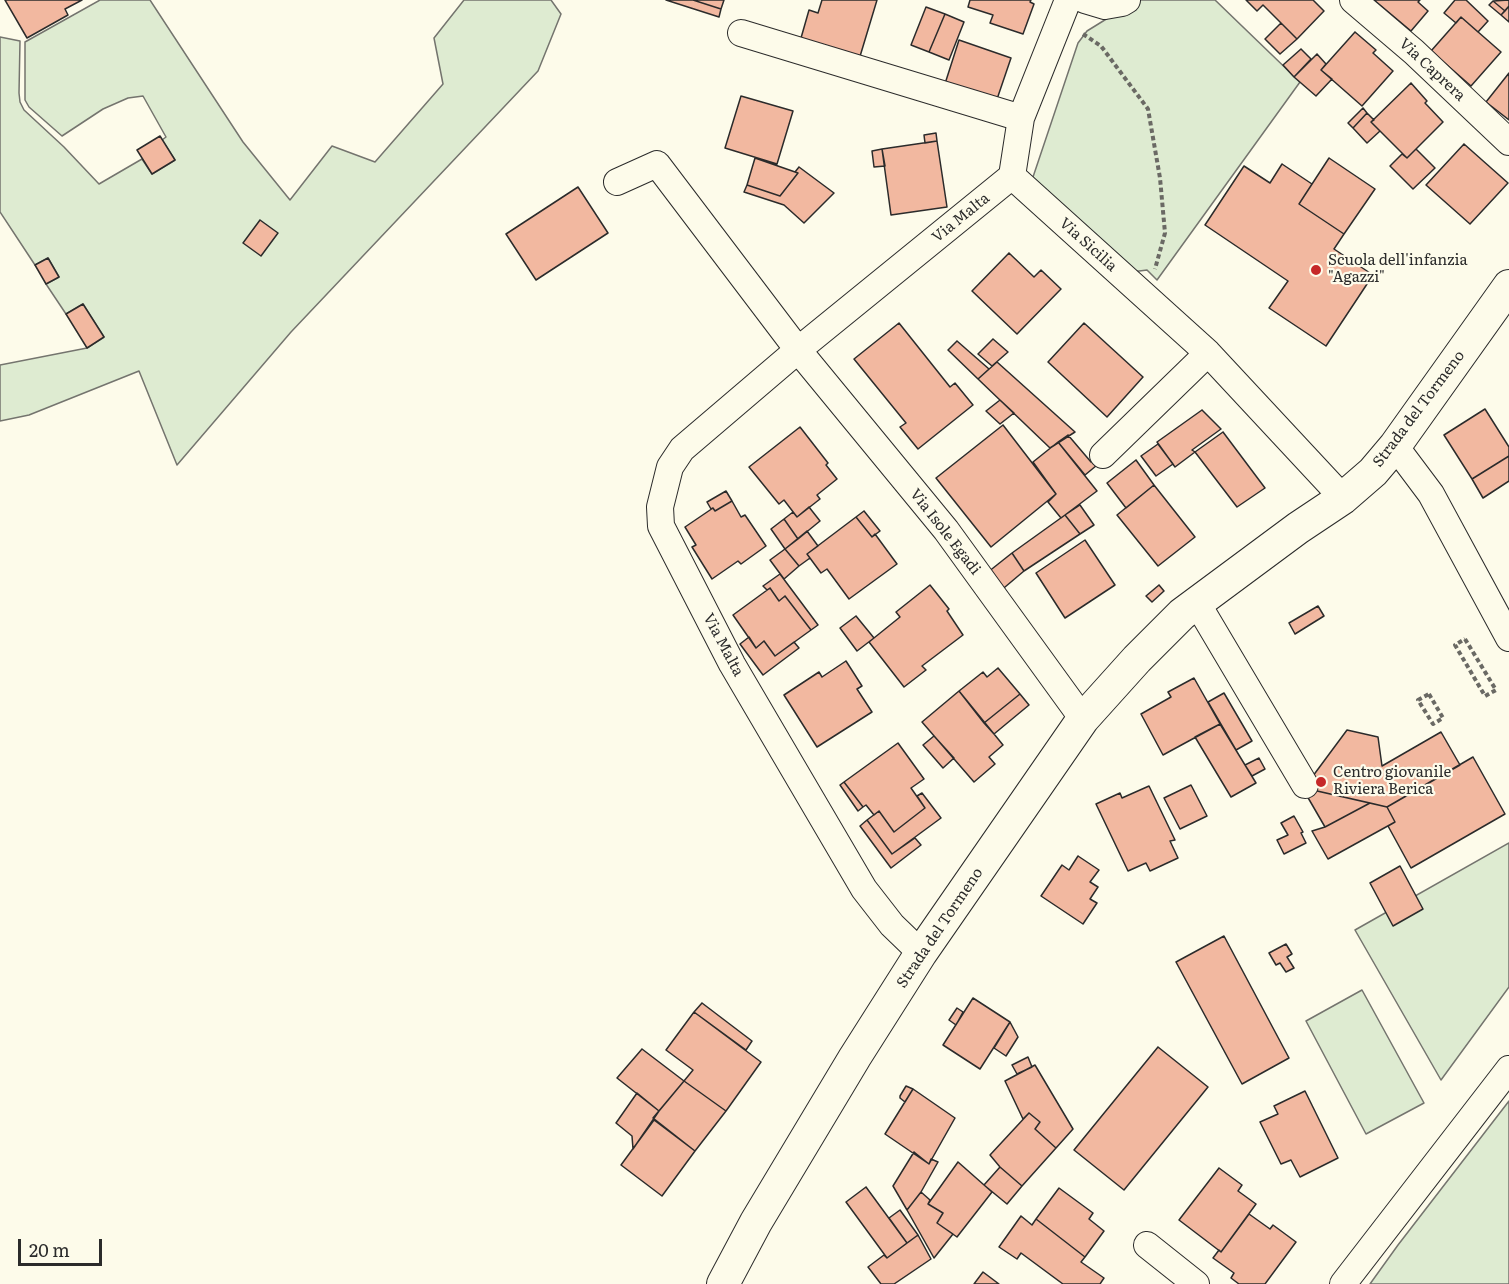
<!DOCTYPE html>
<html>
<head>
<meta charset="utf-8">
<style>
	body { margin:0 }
	#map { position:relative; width:1509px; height:1284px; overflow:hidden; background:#fdfbea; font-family:Literata,serif }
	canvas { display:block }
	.scale { position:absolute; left:18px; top:1239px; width:84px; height:27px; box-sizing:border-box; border:3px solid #2b2b2b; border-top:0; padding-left:8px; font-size:18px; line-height:21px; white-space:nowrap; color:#2b2b2b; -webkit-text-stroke:4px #fdfbea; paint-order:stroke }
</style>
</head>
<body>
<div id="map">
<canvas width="1509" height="1284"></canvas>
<div class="scale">20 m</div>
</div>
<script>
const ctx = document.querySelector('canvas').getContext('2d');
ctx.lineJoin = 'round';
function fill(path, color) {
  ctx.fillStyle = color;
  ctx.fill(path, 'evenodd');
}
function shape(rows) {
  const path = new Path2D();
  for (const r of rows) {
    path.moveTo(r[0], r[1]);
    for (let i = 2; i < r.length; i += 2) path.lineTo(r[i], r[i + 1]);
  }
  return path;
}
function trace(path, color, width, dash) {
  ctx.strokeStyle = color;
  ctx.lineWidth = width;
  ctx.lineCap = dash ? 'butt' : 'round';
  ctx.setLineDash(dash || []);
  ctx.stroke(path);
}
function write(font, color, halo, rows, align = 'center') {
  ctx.font = font + ' Literata,serif';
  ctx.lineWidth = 4.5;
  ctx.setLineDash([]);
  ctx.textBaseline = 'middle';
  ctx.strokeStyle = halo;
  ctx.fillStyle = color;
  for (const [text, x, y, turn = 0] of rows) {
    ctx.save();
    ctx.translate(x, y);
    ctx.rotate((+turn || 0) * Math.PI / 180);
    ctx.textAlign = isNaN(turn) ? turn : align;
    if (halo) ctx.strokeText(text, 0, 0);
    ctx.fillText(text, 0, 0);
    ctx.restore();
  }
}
const green = shape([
	[100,0,150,0,243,142,290,200,332,146,375,162,443,84,434,38,464,0,551,0,561,14,538,71,291,332,177,465,139,371,29,415,0,421,0,365,87,348,104,337,83,304,66,314,46,284,59,277,48,258,35,265,0,212,0,37,20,41,19,93,20,102,24,110,64,147,99,184,142,159,152,174,175,160,162,140,166,137,143,96,128,98,103,109,62,136,29,107,25,100,25,42,100,0],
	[1137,0,1215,0,1300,82,1157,280,1147,270,1124,273,1037,188,1033,177,1078,43,1087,31,1137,0],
	[1509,843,1509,987,1441,1080,1355,930,1509,843],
	[1362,990,1424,1103,1366,1134,1306,1021,1362,990],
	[1509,1101,1509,1284,1370,1284,1398,1245,1509,1101]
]);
fill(green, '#deebd1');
trace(green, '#74746e', 1.5);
const building = shape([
	[5,0,82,0,65,9,68,15,27,38,5,0],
	[666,0,693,0,721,9,719,17,666,0],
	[693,0,724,0,721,9,693,0],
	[822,0,877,0,858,63,799,45,809,10,818,13,822,0],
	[970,0,1031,0,1030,2,1034,4,1023,34,990,23,993,15,968,7,970,0],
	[1246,0,1313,0,1324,11,1297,39,1263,5,1257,11,1246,0],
	[1374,0,1420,0,1418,2,1428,11,1411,31,1374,0],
	[1455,0,1466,0,1488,21,1478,32,1461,17,1456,23,1444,13,1455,0],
	[1509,0,1509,6,1505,11,1493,1,1509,0],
	[1493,1,1505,11,1501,15,1489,5,1493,1],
	[1509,6,1509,22,1501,15,1509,6],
	[926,7,945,14,929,52,911,45,926,7],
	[945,14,964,22,949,60,929,52,945,14],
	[1461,17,1501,52,1471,86,1431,51,1461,17],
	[1281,23,1297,39,1280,54,1265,39,1281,23],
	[1355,32,1376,50,1373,53,1393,71,1362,106,1321,70,1355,32],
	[959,40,1011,58,994,108,943,90,959,40],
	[1301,49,1311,59,1294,77,1283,65,1301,49],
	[1317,54,1326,64,1321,70,1332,79,1316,96,1294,77,1317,54],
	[1509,73,1509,120,1486,102,1509,73],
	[1411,83,1427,101,1425,103,1443,122,1407,158,1371,122,1411,83],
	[741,96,793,111,777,164,725,148,741,96],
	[1363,108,1367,113,1353,128,1348,123,1363,108],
	[1367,113,1374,120,1371,122,1380,131,1367,143,1353,128,1367,113],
	[936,133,937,141,925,143,924,135,936,133],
	[160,136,175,160,152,174,137,150,160,136],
	[937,141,947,207,891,215,882,149,937,141],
	[1464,144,1508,183,1470,224,1426,185,1464,144],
	[882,149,885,166,874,167,872,151,882,149],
	[1416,149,1435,168,1413,189,1390,166,1402,154,1407,158,1416,149],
	[755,158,798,173,780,196,747,185,755,158],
	[1329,158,1375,189,1344,234,1299,204,1329,158],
	[1282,164,1312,184,1299,204,1344,234,1334,249,1373,275,1326,346,1269,308,1288,281,1205,225,1244,166,1270,183,1282,164],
	[799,167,834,193,804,223,784,205,744,192,747,185,780,196,798,173,795,172,799,167],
	[578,187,608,233,536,280,506,234,578,187],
	[260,220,278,233,261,256,243,243,260,220],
	[1009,253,1034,277,1041,270,1061,289,1017,334,972,291,1009,253],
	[48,258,59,277,46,284,35,265,48,258],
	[83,304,104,337,87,348,66,314,83,304],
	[899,323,950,387,955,383,973,405,918,449,900,427,906,423,854,359,899,323],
	[1084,323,1143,377,1107,417,1048,362,1084,323],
	[993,339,1008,352,992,366,978,354,993,339],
	[957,341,989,369,978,379,948,350,957,341],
	[997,362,1075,432,1050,448,978,379,997,362],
	[1000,400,1014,413,1000,424,986,411,1000,400],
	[1485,409,1509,447,1509,456,1472,479,1444,435,1485,409],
	[1202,410,1221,429,1192,450,1195,452,1175,467,1157,442,1202,410],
	[1003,425,1056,494,991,547,936,478,1003,425],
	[800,427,828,463,826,465,837,479,817,495,820,499,797,517,784,500,779,504,749,467,800,427],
	[1223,432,1265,488,1237,507,1195,452,1223,432],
	[1068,435,1091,462,1098,456,1102,461,1085,475,1058,442,1068,435],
	[1058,442,1097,491,1061,518,1048,502,1056,494,1033,462,1058,442],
	[1158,444,1173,464,1156,476,1141,456,1158,444],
	[1509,456,1509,481,1483,498,1472,479,1509,456],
	[1136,460,1154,485,1126,508,1107,483,1136,460],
	[1154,485,1195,537,1158,566,1117,515,1154,485],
	[726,491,732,501,715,511,713,508,711,509,707,502,726,491],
	[732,501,741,517,745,515,766,546,741,564,738,561,712,579,692,547,696,545,685,527,713,508,715,511,732,501],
	[1080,505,1094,525,1080,534,1065,515,1080,505],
	[809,507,820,521,798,539,784,519,793,512,797,517,809,507],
	[864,511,880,531,872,537,856,517,864,511],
	[1065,515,1080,534,1024,571,1012,553,1065,515],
	[856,517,872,537,875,534,897,564,849,599,827,569,821,573,807,554,856,517],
	[784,519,798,539,785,549,771,529,784,519],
	[807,531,818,546,807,554,810,558,799,566,785,549,807,531],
	[1085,540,1115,585,1065,618,1036,573,1085,540],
	[785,549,799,566,784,579,770,560,785,549],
	[1012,553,1024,571,992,598,978,580,1012,553],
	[780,574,818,625,811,630,785,596,779,601,770,588,767,590,763,586,780,574],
	[930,585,949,609,947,611,963,635,922,666,926,670,904,687,869,642,900,617,896,612,930,585],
	[1159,585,1164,591,1152,602,1146,596,1159,585],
	[770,588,779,601,785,596,811,630,775,656,764,641,756,648,733,615,770,588],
	[1318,606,1324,616,1295,634,1289,623,1318,606],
	[856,616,874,638,857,651,840,628,856,616],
	[749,637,756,648,764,641,775,656,794,642,799,648,763,675,740,644,749,637],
	[846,661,862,686,857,689,872,712,817,747,784,695,819,672,822,677,846,661],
	[998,668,1020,694,984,723,959,691,983,672,987,677,998,668],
	[1194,678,1220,724,1163,755,1141,714,1171,697,1168,692,1194,678],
	[959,691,1003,745,989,757,995,764,974,782,922,722,959,691],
	[1224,693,1252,741,1236,750,1208,702,1224,693],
	[1020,694,1029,705,994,734,984,723,1020,694],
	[1220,724,1256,783,1231,797,1195,737,1220,724],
	[1347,730,1378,737,1382,766,1441,732,1460,765,1387,807,1304,788,1347,730],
	[934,736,954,758,943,768,923,745,934,736],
	[898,743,924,779,911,788,925,808,894,832,879,811,874,815,866,805,863,807,844,782,898,743],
	[1473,757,1505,814,1411,868,1388,826,1395,822,1387,807,1473,757],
	[1259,758,1265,769,1252,776,1245,765,1259,758],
	[844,782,863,807,858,811,840,785,844,782],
	[1191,785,1207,816,1180,829,1164,798,1191,785],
	[1149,786,1175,840,1170,841,1178,858,1150,871,1146,863,1128,871,1096,804,1120,793,1122,798,1149,786],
	[1304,788,1370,803,1325,827,1303,789,1304,788],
	[922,793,941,818,892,854,867,820,879,811,894,832,925,808,917,796,922,793],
	[1370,803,1387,807,1395,822,1328,859,1312,831,1325,827,1370,803],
	[1294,816,1303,832,1301,833,1306,843,1284,854,1277,840,1288,835,1281,823,1294,816],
	[867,820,892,854,915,838,921,845,891,868,860,826,867,820],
	[1078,856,1099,870,1090,882,1098,887,1090,899,1097,903,1083,924,1041,896,1062,865,1069,870,1078,856],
	[1400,866,1423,909,1393,926,1370,883,1400,866],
	[1224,936,1289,1058,1242,1084,1176,962,1224,936],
	[1286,944,1292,954,1287,957,1294,968,1286,972,1280,963,1276,965,1269,953,1286,944],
	[973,998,1010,1022,980,1069,943,1045,973,998],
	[702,1003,752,1041,746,1050,694,1012,702,1003],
	[957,1008,963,1012,956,1025,949,1020,957,1008],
	[694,1012,761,1062,726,1111,684,1081,693,1070,666,1050,694,1012],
	[1010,1022,1018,1037,1006,1056,994,1048,1010,1022],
	[1158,1047,1208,1087,1124,1190,1074,1150,1158,1047],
	[642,1049,684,1081,659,1111,617,1078,642,1049],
	[1028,1057,1032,1067,1017,1074,1012,1065,1028,1057],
	[1035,1065,1073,1129,1056,1148,1035,1129,1040,1122,1029,1113,1023,1119,1005,1081,1035,1065],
	[684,1081,726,1111,695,1151,653,1118,684,1081],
	[906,1086,913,1089,905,1102,900,1098,900,1096,906,1086],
	[913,1089,955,1118,929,1164,885,1134,913,1089],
	[1305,1091,1338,1158,1300,1177,1291,1160,1281,1164,1260,1122,1278,1114,1274,1106,1305,1091],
	[637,1093,659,1111,633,1149,632,1136,616,1123,637,1093],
	[1029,1113,1040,1122,1035,1129,1056,1148,1022,1186,1000,1167,990,1155,1029,1113],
	[654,1120,695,1151,662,1196,621,1165,654,1120],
	[914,1152,929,1164,931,1159,938,1162,921,1192,907,1210,893,1186,914,1152],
	[958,1162,992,1192,957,1237,937,1223,943,1213,928,1204,958,1162],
	[1000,1167,1022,1186,1007,1204,984,1185,1000,1167],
	[1219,1168,1242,1185,1238,1191,1256,1204,1221,1252,1179,1220,1219,1168],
	[866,1187,907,1243,887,1258,846,1202,866,1187],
	[1059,1188,1093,1213,1089,1219,1104,1231,1085,1257,1036,1219,1059,1188],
	[921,1192,930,1200,928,1204,943,1213,937,1223,953,1234,934,1258,907,1210,921,1192],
	[900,1210,918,1235,907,1243,889,1218,900,1210],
	[1249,1214,1270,1229,1273,1225,1296,1242,1265,1284,1239,1284,1231,1278,1234,1273,1213,1258,1219,1250,1221,1252,1249,1214],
	[1021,1216,1032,1225,1036,1219,1085,1257,1081,1262,1104,1278,1100,1284,1063,1284,1021,1253,1017,1259,999,1247,1021,1216],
	[918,1235,931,1259,894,1284,881,1284,868,1267,884,1255,887,1258,918,1235],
	[983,1272,999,1284,974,1284,983,1272]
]);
fill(building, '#f2b8a0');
trace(building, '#2b2b2b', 1.5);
const minor = shape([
	[1068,0,1021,118,1012,176,1208,353,1343,498],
	[1085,0,1105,6,1122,3,1127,0],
	[1353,0,1414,52,1509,142],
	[741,33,1021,118],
	[617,182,657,164,798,350,946,530,1083,719],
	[1395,446,1431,494,1509,638],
	[1103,455,1208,353],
	[1197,603,1305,785],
	[921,953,892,925,864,889,732,664,661,526,660,507,670,467,682,449,798,350,1012,176],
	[1147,1245,1196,1284],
	[1343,1284,1509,1069]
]);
const tertiary = shape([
	[723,1284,756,1222,855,1057,921,953,1083,719,1137,659,1182,614,1298,528,1343,498,1373,472,1395,446,1509,286]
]);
trace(minor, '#2b2b2b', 28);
trace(tertiary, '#2b2b2b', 34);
trace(shape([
	[1083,34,1101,46,1148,109,1160,178,1165,233,1155,269],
	[1465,639,1496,690,1485,696,1455,645,1465,639],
	[1429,694,1443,718,1433,724,1418,700,1429,694]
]), '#6a6964', 4, [4.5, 3]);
trace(minor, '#fdfbea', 26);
trace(tertiary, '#fdfbea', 32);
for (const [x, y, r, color] of [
	[1316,270,6,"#c62828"],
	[1321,782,6,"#c62828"]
]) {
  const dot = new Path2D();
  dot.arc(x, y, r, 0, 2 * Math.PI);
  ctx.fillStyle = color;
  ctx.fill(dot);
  trace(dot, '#fdfbea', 2);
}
write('15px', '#2b2b2b', '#fdfbea', [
	["Via Caprera",1432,70,43],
	["Via Malta",961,218,-39],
	["Via Sicilia",1088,245,42],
	["Strada del Tormeno",1419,409,-53],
	["Via Isole Egadi",945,532,52],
	["Via Malta",723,645,62],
	["Strada del Tormeno",940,928,-56]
]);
write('15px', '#2b2b2b', '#fdfbea', [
	["Scuola dell'infanzia",1328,261],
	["\"Agazzi\"",1328,278],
	["Centro giovanile",1333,773],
	["Riviera Berica",1333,790]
], 'left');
</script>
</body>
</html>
